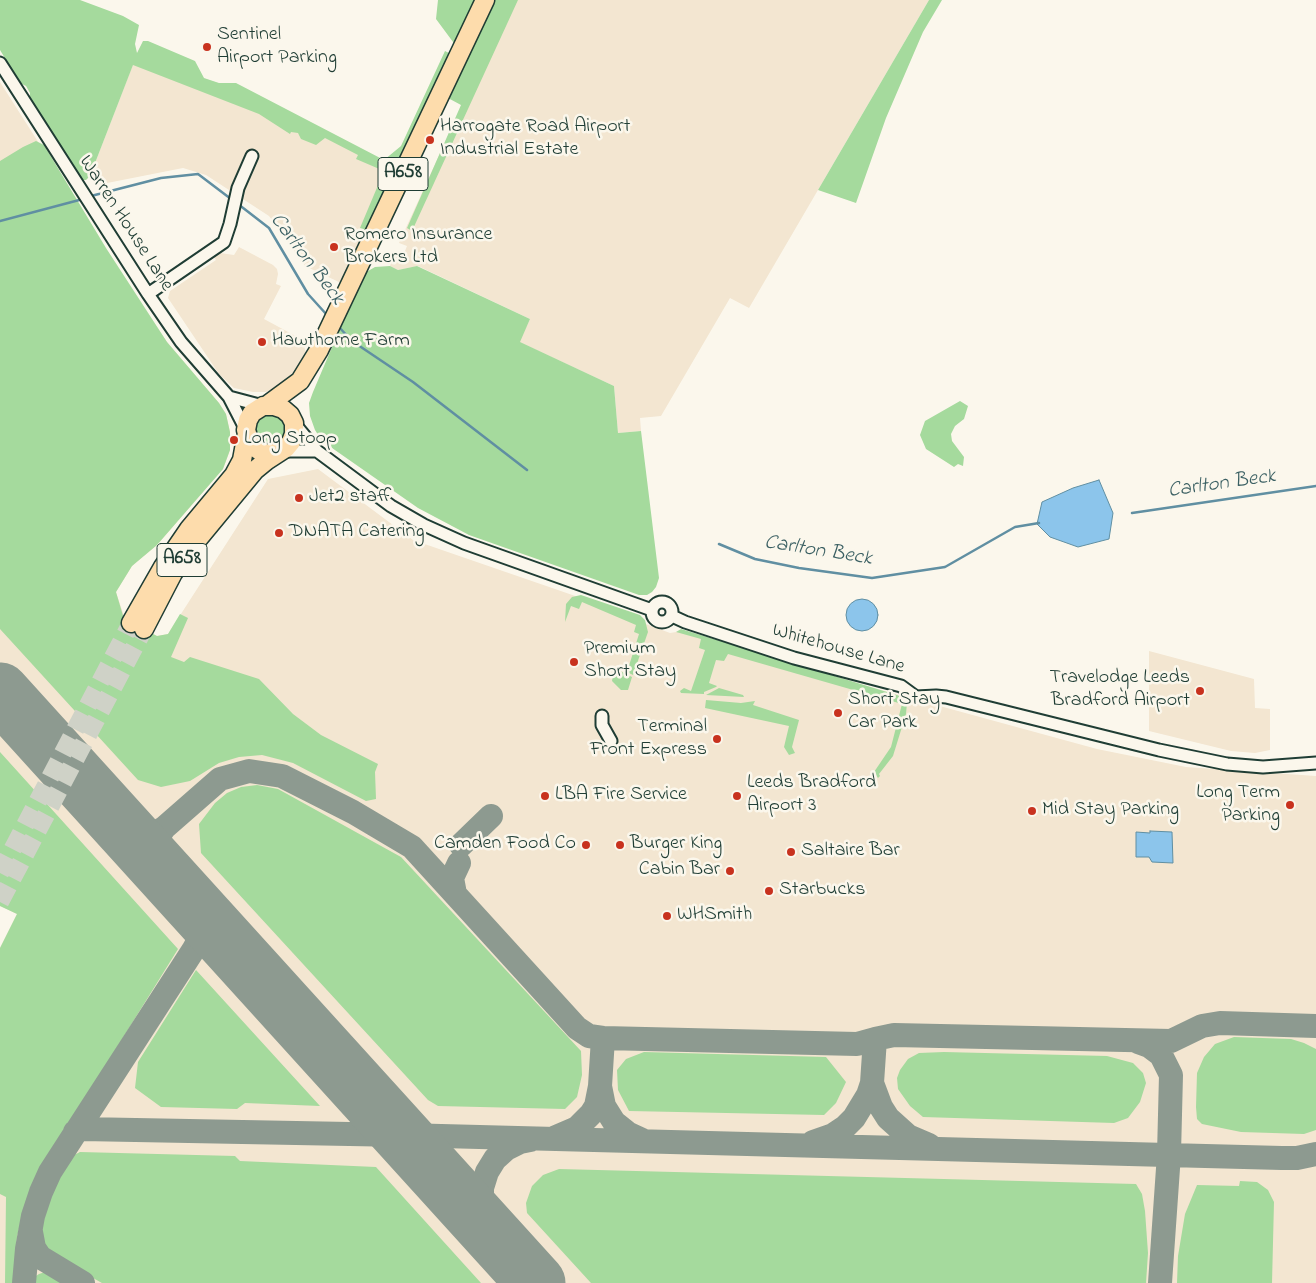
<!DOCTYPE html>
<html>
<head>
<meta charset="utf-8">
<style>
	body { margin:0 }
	canvas { display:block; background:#fbf7ec }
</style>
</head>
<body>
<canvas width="1316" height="1283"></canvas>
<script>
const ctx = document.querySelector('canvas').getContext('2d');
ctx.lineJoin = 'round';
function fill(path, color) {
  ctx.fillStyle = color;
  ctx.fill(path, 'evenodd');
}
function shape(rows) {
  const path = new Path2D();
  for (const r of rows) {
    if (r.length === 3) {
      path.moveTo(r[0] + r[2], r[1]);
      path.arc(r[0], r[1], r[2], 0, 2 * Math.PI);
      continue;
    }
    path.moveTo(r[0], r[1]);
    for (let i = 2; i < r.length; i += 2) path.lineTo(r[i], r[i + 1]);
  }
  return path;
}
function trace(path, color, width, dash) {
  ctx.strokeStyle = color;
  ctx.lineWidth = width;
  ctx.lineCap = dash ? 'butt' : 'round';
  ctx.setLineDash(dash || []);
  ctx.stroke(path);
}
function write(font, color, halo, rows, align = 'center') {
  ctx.font = font + ' "Indie Flower",sans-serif';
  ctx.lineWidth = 5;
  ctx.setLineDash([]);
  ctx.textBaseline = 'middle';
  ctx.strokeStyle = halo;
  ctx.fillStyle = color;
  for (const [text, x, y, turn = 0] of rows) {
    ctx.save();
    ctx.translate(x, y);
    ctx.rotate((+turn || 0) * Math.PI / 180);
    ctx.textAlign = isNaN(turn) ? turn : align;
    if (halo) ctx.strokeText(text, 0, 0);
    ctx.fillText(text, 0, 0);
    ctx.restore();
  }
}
fill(shape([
	[510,0,929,0,749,308,730,298,661,416,640,418,641,431,618,433,614,386,519,342,530,319,418,266,398,270,390,266,394,253,403,256,407,246,399,243],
	[137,54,397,166,341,283,305,266,269,216,206,175,183,168,97,185,90,176],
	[0,82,42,148,59,184,167,342,219,403,226,414,230,432,230,450,223,469,157,545,132,566,116,592,125,619,157,636,168,634,268,479,318,469,413,540,639,618,646,624,670,633,682,631,786,664,1097,749,1186,767,1316,776,1316,1283,0,1283,0,948,17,914,0,906],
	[239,247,273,265,277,269,278,274,276,284,281,286,264,319,303,340,306,354,294,374,285,382,276,388,266,392,253,392,234,388,219,374,168,298,170,291,216,260,214,257,220,253,234,255],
	[1149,651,1254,679,1255,708,1270,709,1270,750,1255,753,1231,751,1149,731]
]), '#f3e6d1');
fill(shape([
	[0,0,80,0,123,16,139,25,135,44,137,53,143,41,148,41,195,61,204,78,219,83,236,83,384,160,401,146,445,51,451,54,366,231,360,228,384,171,356,159,358,155,325,138,316,145,301,139,298,133,291,132,290,134,259,114,133,65,90,176,86,180,81,180,30,102,30,93,26,86,20,83,0,50],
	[438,0,476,0,456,46,436,19],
	[495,0,518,0,412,231,407,228,461,105,448,98],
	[929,0,942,0,923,32,886,118,856,203,818,190],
	[36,141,44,145,106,248,167,342,219,403,226,414,230,432,230,450,223,469,157,545,132,566,116,592,124,619,157,636,168,634,180,614,188,618,171,657,184,662,190,657,259,679,293,714,321,735,378,764,375,772,376,799,366,801,293,763,262,755,239,757,219,763,190,781,161,787,138,780,0,629,0,161,23,147],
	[390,266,398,270,417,266,530,319,520,342,614,386,618,433,641,431,659,578,656,587,652,592,647,595,639,595,469,535,418,508,322,441,315,430,310,416,309,403,313,392,363,274,375,267],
	[960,401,968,406,964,419,955,426,951,434,952,441,964,457,963,466,958,464,954,467,926,449,920,435,925,421],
	[264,411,286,418,287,436,278,444,267,445,255,437,253,423],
	[581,595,640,615,645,620,648,632,633,675,627,672,639,634,634,632,636,625,582,602,579,609,571,606,565,622,566,604,572,597],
	[681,629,900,696,907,703,906,714,893,756,879,774,880,776,878,778,874,772,891,747,902,704,728,654,724,661,716,660,709,683,717,686,716,687,704,692,704,694,681,693,680,691,684,688,691,691,705,650,699,648,701,639,676,632],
	[620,671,632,677,628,690,621,690,612,681,613,675,617,676],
	[719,688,743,695,744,697,706,695],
	[706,700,741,703,755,701,753,705,799,720,792,747,795,753,789,755,784,747,789,726,705,708],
	[0,752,178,949,44,1165,24,1208,17,1237,13,1283,5,1283,6,1197,0,1194,0,948,17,914,0,906],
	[257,785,278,789,401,857,581,1051,582,1075,577,1097,565,1109,438,1106,428,1100,201,853,199,824,215,803,227,793,241,787],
	[196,970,320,1106,245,1103,237,1109,161,1107,135,1088,138,1062],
	[1234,1037,1291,1039,1304,1043,1316,1049,1316,1130,1304,1134,1241,1132,1202,1124,1197,1119,1196,1107,1197,1073,1204,1057,1215,1044],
	[644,1052,826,1057,846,1082,836,1103,824,1115,629,1111,618,1090,617,1070,626,1059],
	[944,1052,1107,1056,1133,1063,1143,1073,1146,1083,1140,1102,1128,1118,1114,1123,923,1117,910,1106,898,1089,897,1078,900,1070,908,1059,919,1053],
	[80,1152,235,1156,240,1161,376,1167,481,1283,102,1283,46,1252,39,1240,41,1225,51,1197,68,1158],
	[559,1169,1136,1184,1142,1194,1145,1211,1148,1253,1146,1283,591,1283,527,1213,526,1203,532,1186,543,1175],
	[1240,1181,1257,1182,1268,1190,1274,1202,1272,1283,1177,1283,1178,1256,1185,1214,1197,1185,1239,1186],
	[45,1272,65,1283,34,1283,33,1278,39,1274]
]), '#a5da9d');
const water = shape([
	[1099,480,1113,513,1109,539,1078,547,1050,537,1037,524,1042,502,1073,488,1099,480],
	[862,615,16],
	[1150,831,1172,832,1173,863,1152,862,1149,857,1136,857,1136,832,1150,833,1150,831]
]);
fill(water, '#8cc5eb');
trace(water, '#608fa2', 1);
trace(shape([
	[91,196,161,178,198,174,231,199],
	[238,204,269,228,308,294,327,315],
	[0,221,83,199],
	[338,326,352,341,413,382,527,470],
	[1132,513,1316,486],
	[719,544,755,559,799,568,872,578,945,567,1015,527,1039,523]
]), '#608fa2', 2.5);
trace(shape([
	[120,823,129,831,141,835,153,834,164,828,158,837,155,848,156,859,162,869],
	[164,828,220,779,249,771,282,776,353,812,412,847,577,1028,589,1036,603,1038,857,1044,875,1039,894,1035,1171,1041,1202,1026,1220,1023,1316,1026],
	[461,845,491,816],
	[455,894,452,878,459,863],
	[188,897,202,923,201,936,194,949,206,944,220,944,228,948,248,963],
	[1138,1042,1149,1046,1161,1055,1171,1075,1169,1154,1160,1283],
	[356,1083,365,1097,367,1104,364,1120],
	[872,1083,875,1039],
	[600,1086,604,1106,614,1122,629,1134,642,1140],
	[373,1102,387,1115,404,1126,420,1132],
	[75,1132,82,1129,403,1135,1282,1158,1297,1158,1316,1154],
	[556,1137,577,1128,591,1114,596,1106,600,1086,603,1038],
	[385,1138,406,1147,418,1155,434,1170],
	[813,1142,833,1135,845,1127,854,1118,868,1095,872,1083,881,1107,888,1118,908,1136,929,1145],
	[31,1232,34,1248,40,1257,83,1283],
	[494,1236,486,1220,482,1205,482,1188,487,1172,495,1159,506,1149,520,1142,530,1140],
	[24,1283,27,1249,33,1216,41,1192,50,1172,194,949]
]), '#8d9a90', 24);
trace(shape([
	[0,692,536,1283]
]), '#8d9a90', 59);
trace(shape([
	[0,873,131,623],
	[0,902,144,629]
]), '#cfd2c7', 18, [18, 9]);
const minor = shape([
	[0,63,148,294,181,342,229,397,246,430],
	[148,294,224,242,230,224,238,188,252,156],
	[229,397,263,406],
	[294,423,317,451,391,506,424,525,464,543,652,610],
	[281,451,317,451],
	[662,612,10],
	[672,616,685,622,794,658,901,686,916,697,936,696,946,697,1159,750,1227,764,1263,767,1316,763],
	[602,716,602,725,611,741]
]);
const highway = shape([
	[266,406,300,381,319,350,485,0],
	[131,623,163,567,189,529,234,475,242,460,247,433],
	[144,629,173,573,198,539,255,470,266,461,286,448,291,442,294,434,294,423,290,415,283,409,274,406,263,406,252,413,248,420,246,430,249,440,254,447,261,452,269,454,278,452]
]);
trace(minor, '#1f3d34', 15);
trace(highway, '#1f3d34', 21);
trace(minor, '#fbf7ec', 11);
trace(highway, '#fddcac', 18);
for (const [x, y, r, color] of [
	[207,47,5,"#c8321e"],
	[430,140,5,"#c8321e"],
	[334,247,5,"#c8321e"],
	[262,342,5,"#c8321e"],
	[234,440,5,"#c8321e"],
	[299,498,5,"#c8321e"],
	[279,533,5,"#c8321e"],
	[574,662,5,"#c8321e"],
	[1200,691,5,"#c8321e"],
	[838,713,5,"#c8321e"],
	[717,739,5,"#c8321e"],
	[545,796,5,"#c8321e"],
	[737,796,5,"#c8321e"],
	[1290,805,5,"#c8321e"],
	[1032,811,5,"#c8321e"],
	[586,845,5,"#c8321e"],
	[620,845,5,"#c8321e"],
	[791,852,5,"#c8321e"],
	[730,871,5,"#c8321e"],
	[769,891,5,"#c8321e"],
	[667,916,5,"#c8321e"]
]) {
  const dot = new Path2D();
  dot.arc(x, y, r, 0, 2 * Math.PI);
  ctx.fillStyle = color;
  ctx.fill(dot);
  trace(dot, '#fbf7ec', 2);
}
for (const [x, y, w] of [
	[403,174,50],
	[182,560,50]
]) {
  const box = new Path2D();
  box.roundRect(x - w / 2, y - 16.5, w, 33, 4);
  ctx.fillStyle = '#fbf7ec';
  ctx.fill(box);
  trace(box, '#1f3d34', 1);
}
write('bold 19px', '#1f3d34', null, [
	["A658",403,174],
	["A658",182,560]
]);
write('20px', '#1f3d34', '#fbf7ec', [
	["Sentinel",217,36],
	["Airport Parking",217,59],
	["Harrogate Road Airport",440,128],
	["Industrial Estate",440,151],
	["Romero Insurance",344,236],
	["Brokers Ltd",344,259],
	["Hawthorne Farm",272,342],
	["Long Stoop",244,440],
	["Jet2 staff",309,498],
	["DNATA Catering",289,533],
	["Premium",584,650],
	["Short Stay",584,673],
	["Travelodge Leeds",1190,679,"right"],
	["Bradford Airport",1190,702,"right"],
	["Short Stay",848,701],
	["Car Park",848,724],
	["Terminal",707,728,"right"],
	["Front Express",707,751,"right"],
	["Leeds Bradford",747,784],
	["Airport 3",747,807],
	["Long Term",1280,794,"right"],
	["Parking",1280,817,"right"],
	["LBA Fire Service",555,796],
	["Mid Stay Parking",1042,811],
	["Camden Food Co",576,845,"right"],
	["Burger King",630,845],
	["Saltaire Bar",801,852],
	["Cabin Bar",720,871,"right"],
	["Starbucks",779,891],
	["WHSmith",677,916]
], 'left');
write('20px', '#1f3d34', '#fbf7ec', [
	["Warren House Lane",125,224,57],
	["Whitehouse Lane",838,650,16]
]);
write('italic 21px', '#3a5f62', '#fbf7ec', [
	["Carlton Beck",306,260,53],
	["Carlton Beck",1222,485,-8],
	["Carlton Beck",818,552,9]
]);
</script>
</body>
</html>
